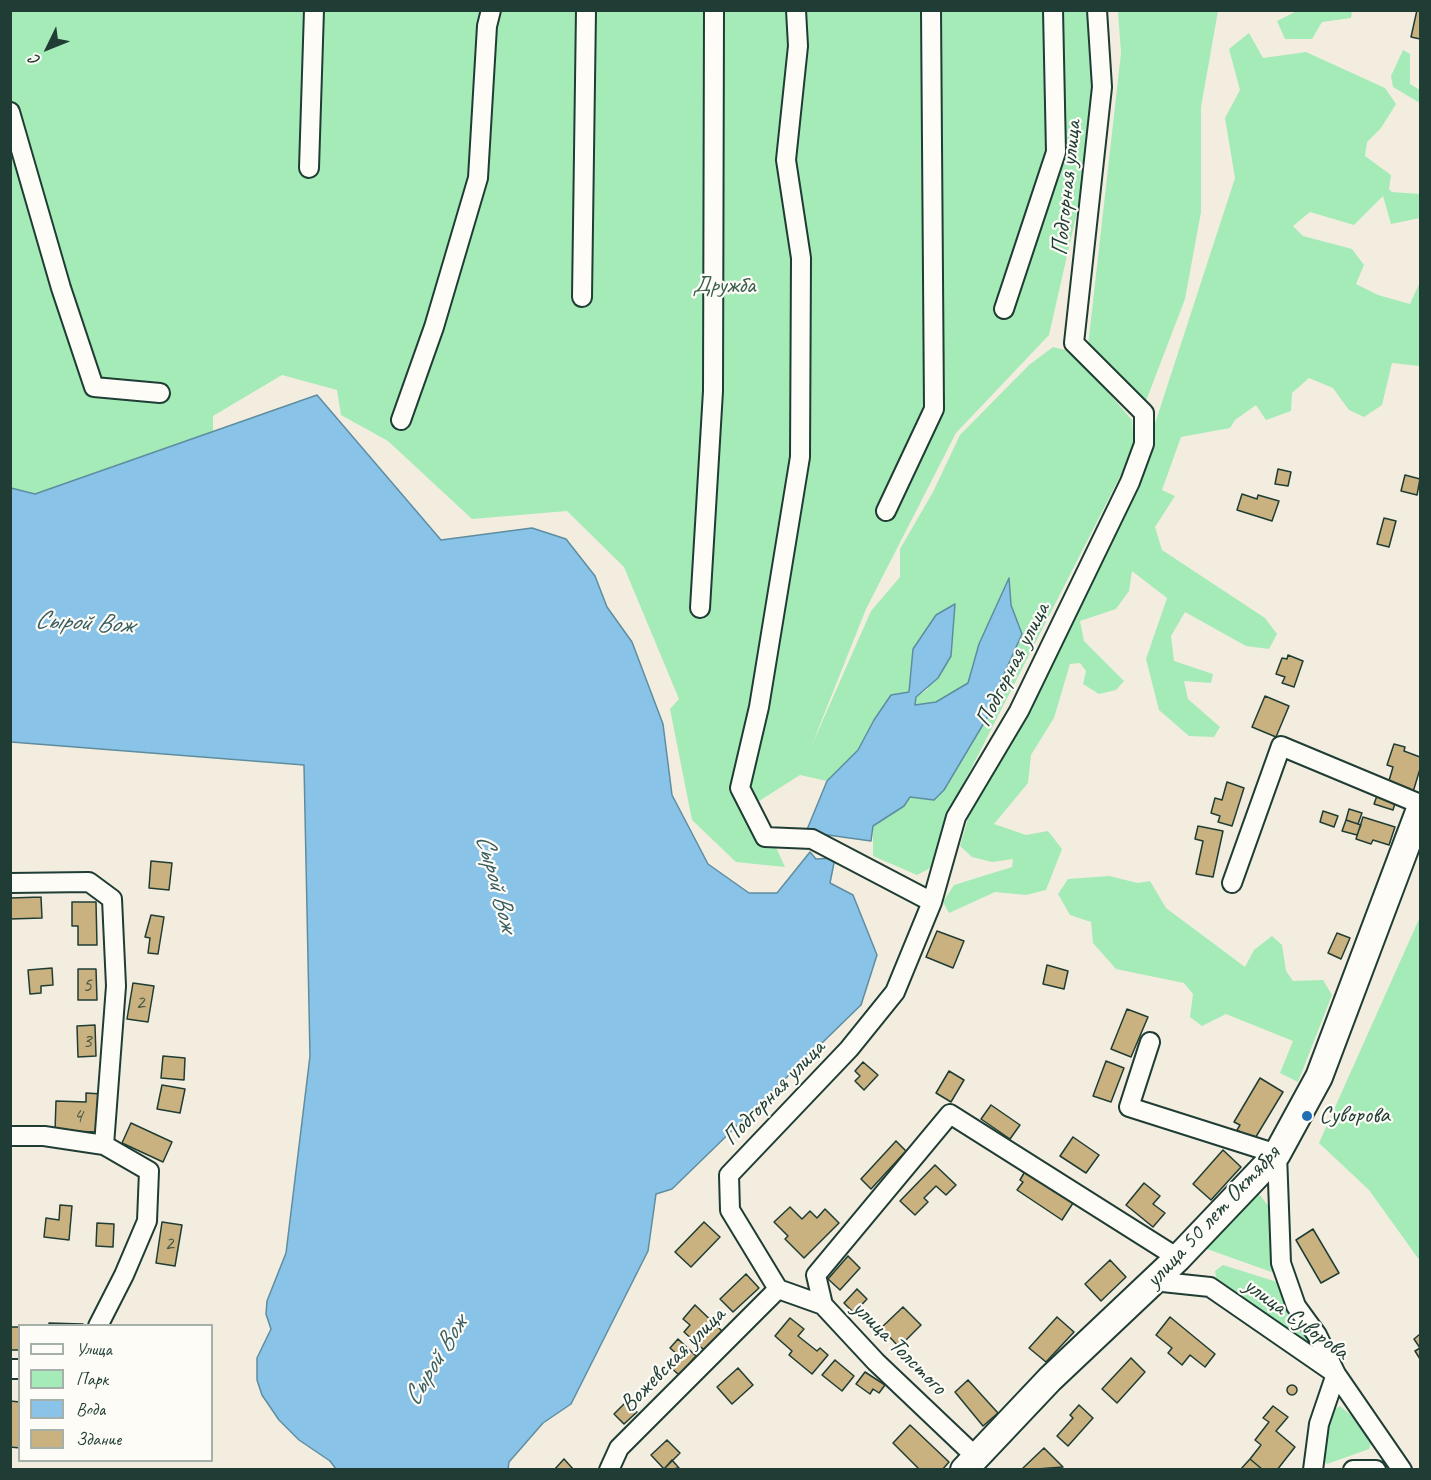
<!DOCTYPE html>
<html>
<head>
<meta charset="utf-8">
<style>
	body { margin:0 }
	#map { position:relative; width:1431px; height:1480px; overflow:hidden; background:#f3eddf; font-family:Caveat,sans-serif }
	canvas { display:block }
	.frame { position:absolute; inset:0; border:12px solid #1f3d34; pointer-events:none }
	.legend { position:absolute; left:18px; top:1324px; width:195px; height:138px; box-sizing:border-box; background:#fdfcf7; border:2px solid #a4b0a9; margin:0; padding:8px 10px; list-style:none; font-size:18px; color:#1f3d34 }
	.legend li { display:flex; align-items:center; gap:12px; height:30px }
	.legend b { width:30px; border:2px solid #a4b0a9 }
	.north { position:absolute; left:18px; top:18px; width:60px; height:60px; -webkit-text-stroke:4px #fdfcf7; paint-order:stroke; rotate:227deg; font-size:16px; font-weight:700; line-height:24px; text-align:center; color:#1f3d34 }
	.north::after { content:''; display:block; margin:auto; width:21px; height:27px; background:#1f3d34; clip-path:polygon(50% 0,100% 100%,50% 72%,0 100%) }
</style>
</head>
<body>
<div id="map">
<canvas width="1431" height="1480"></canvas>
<div class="frame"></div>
<ul class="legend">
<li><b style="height:8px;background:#fdfcf7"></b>Улица</li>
<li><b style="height:16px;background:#a4ebb7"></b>Парк</li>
<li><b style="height:16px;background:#89c3e8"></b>Вода</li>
<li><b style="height:16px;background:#c9b180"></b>Здание</li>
</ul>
<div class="north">С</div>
</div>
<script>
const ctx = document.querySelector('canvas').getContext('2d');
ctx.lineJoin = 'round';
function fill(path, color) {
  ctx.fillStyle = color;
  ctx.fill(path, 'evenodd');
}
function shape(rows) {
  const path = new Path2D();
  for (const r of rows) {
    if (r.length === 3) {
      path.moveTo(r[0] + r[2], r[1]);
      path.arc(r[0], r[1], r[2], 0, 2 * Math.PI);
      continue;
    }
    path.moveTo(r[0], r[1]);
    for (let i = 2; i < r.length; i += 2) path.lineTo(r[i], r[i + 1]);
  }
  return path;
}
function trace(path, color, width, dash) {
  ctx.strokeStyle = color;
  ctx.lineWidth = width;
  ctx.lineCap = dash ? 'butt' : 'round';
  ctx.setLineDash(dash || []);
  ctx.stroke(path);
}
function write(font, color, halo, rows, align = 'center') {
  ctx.font = font + ' Caveat,sans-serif';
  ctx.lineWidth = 4.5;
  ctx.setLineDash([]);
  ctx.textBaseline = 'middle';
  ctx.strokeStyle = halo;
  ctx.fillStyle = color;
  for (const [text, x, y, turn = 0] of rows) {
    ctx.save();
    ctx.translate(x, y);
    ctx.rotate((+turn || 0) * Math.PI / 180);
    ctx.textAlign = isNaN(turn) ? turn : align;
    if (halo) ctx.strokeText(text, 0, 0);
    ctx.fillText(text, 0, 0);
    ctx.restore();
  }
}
fill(shape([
	[1299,10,1352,10,1352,11,1351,18,1322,22,1312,39,1285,39,1277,21],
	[11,11,1099,11,1089,159,1049,335,956,433,866,609,811,747,871,611,900,577,900,549,933,492,960,435,1029,365,1053,347,1073,352,1132,420,1134,449,947,816,932,867,917,875,873,856,873,826,910,797,934,800,944,790,1000,696,1000,683,1022,634,1011,605,1009,579,979,644,968,683,936,702,915,705,916,697,928,689,913,649,909,692,874,720,858,750,827,781,800,775,756,803,785,867,736,862,692,820,670,709,679,699,624,567,567,511,472,519,388,441,341,415,337,390,282,375,213,416,213,432,35,494,11,488],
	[1118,11,1218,11,1201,107,1201,212,1185,299,1146,401,1088,346,1121,53],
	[1249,33,1263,58,1306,52,1385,88,1396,104,1381,128,1367,142,1365,156,1391,175,1389,189,1392,192,1420,194,1420,218,1391,224,1383,196,1354,225,1310,212,1293,226,1303,236,1352,249,1364,265,1356,284,1378,295,1410,304,1420,282,1420,366,1392,363,1382,405,1364,417,1349,410,1333,388,1309,378,1292,393,1291,411,1266,420,1256,405,1235,420,1230,428,1181,437,1162,490,1175,496,1155,527,1162,550,1265,618,1277,634,1269,649,1246,646,1185,612,1171,636,1174,661,1213,674,1211,683,1184,681,1188,699,1220,727,1214,737,1189,736,1159,710,1146,659,1167,598,1132,571,1129,591,1116,609,1080,621,1084,641,1124,681,1116,690,1099,694,1083,684,1086,671,1080,663,1070,664,1054,718,1031,755,1028,783,994,824,1026,835,1048,831,1062,849,1046,890,1026,895,995,892,949,913,943,902,954,885,1012,867,1013,859,992,862,972,857,960,846,969,815,1069,626,1149,442,1235,178,1225,118,1240,90,1229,49],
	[1403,50,1410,54,1410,84,1420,90,1420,103,1393,87,1391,76],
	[1109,876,1138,883,1150,881,1166,908,1245,967,1254,950,1272,936,1282,945,1286,971,1293,981,1323,980,1332,995,1298,1082,1280,1073,1293,1041,1226,1014,1202,1026,1190,1017,1193,994,1184,983,1116,969,1093,943,1091,922,1070,915,1058,894,1068,879],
	[1420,917,1420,1261,1369,1190,1319,1143],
	[1260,1195,1270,1208,1272,1244,1280,1275,1207,1249,1207,1239,1250,1196],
	[1223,1265,1277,1282,1294,1322,1319,1348,1314,1352,1217,1284,1215,1271],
	[1340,1406,1360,1423,1372,1441,1369,1449,1327,1464,1319,1456,1335,1409]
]), '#a4ebb7');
const water = shape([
	[317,395,441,540,532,528,566,539,595,576,607,607,632,642,663,724,672,795,708,864,749,893,777,893,810,852,816,859,835,858,830,883,853,895,877,955,861,1005,672,1189,656,1194,648,1251,571,1404,543,1423,509,1462,508,1469,336,1469,330,1461,299,1440,279,1420,262,1395,257,1380,257,1358,271,1329,266,1314,267,1301,286,1253,310,1056,304,765,11,742,11,488,35,494,317,395],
	[1009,578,1011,605,1022,634,1000,683,1000,696,944,790,934,800,910,797,904,806,873,826,871,841,806,832,827,781,858,750,874,720,891,695,909,692,913,649,936,615,955,604,951,656,938,678,916,697,915,705,936,702,968,683,979,644,1009,578]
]);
fill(water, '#89c3e8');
trace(water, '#5f8da0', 1.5);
const building = shape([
	[1417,10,1420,10,1420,39,1411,37,1417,10],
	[1278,469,1291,472,1288,486,1275,484,1278,469],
	[1405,475,1420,479,1417,495,1401,491,1405,475],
	[1242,494,1257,499,1258,495,1279,501,1272,521,1237,510,1242,494],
	[1384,518,1396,521,1389,547,1377,544,1384,518],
	[1288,655,1303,661,1294,687,1282,683,1285,677,1276,674,1282,658,1287,659,1288,655],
	[1265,696,1289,706,1276,737,1252,727,1265,696],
	[1394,744,1405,747,1404,751,1420,757,1420,769,1413,792,1388,784,1393,767,1387,765,1394,744],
	[1227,782,1244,788,1232,826,1218,822,1220,816,1211,813,1215,798,1222,800,1227,782],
	[1378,793,1396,800,1393,810,1374,804,1378,793],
	[1349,809,1362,813,1358,824,1346,820,1349,809],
	[1323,811,1338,816,1334,827,1320,822,1323,811],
	[1363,817,1395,827,1389,845,1373,840,1371,844,1356,839,1363,817],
	[1346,820,1361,825,1357,835,1342,831,1346,820],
	[1198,826,1223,831,1213,877,1196,874,1203,841,1195,839,1198,826],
	[151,861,172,863,169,890,149,888,151,861],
	[41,897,42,918,10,919,10,898,41,897],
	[72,902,96,902,97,945,78,945,78,926,72,926,72,902],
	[151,915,164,917,158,954,148,953,150,938,145,937,151,915],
	[937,931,964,941,953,968,926,957,937,931],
	[1337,933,1350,938,1341,959,1328,953,1337,933],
	[1047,965,1068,971,1064,989,1043,984,1047,965],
	[52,968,53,985,41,986,41,993,30,994,28,970,52,968],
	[78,969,96,969,97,1000,78,1000,78,969],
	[133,983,154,986,148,1022,127,1019,133,983],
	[1127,1009,1148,1017,1131,1057,1111,1049,1127,1009],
	[95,1025,96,1056,78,1057,77,1026,95,1025],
	[163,1056,185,1058,184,1080,161,1078,163,1056],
	[1106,1061,1124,1068,1111,1102,1093,1096,1106,1061],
	[863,1062,878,1075,864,1090,855,1081,860,1076,855,1071,863,1062],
	[949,1071,964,1080,951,1102,936,1093,949,1071],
	[1260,1078,1283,1092,1254,1140,1237,1130,1240,1125,1234,1122,1260,1078],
	[162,1085,185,1089,180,1113,157,1109,162,1085],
	[86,1093,102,1094,100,1132,55,1131,56,1101,86,1102,86,1093],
	[991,1105,1020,1125,1010,1139,981,1119,991,1105],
	[131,1123,172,1142,163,1162,122,1143,131,1123],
	[1073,1137,1099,1155,1086,1173,1060,1156,1073,1137],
	[896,1141,906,1151,871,1189,861,1179,896,1141],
	[1223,1150,1241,1167,1211,1200,1193,1184,1223,1150],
	[935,1165,956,1185,946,1195,936,1186,924,1198,928,1202,915,1215,900,1201,935,1165],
	[1027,1168,1075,1200,1062,1220,1017,1190,1023,1182,1020,1180,1027,1168],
	[1144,1183,1160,1196,1153,1204,1165,1213,1153,1227,1126,1205,1144,1183],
	[60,1205,72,1206,69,1240,44,1237,46,1218,59,1220,60,1205],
	[790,1207,802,1219,810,1211,817,1218,825,1209,839,1223,804,1258,785,1239,788,1236,774,1222,790,1207],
	[162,1222,182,1225,175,1266,156,1263,162,1222],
	[704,1222,720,1237,691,1267,675,1252,704,1222],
	[97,1223,114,1224,113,1247,96,1246,97,1223],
	[1313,1229,1339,1273,1321,1283,1296,1240,1313,1229],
	[848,1256,860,1268,840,1290,828,1279,848,1256],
	[1110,1260,1126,1277,1101,1301,1085,1284,1110,1260],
	[746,1274,759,1288,733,1312,720,1299,746,1274],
	[857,1289,867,1299,854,1313,844,1303,857,1289],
	[695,1305,722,1331,704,1350,684,1332,690,1325,683,1319,695,1305],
	[903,1307,921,1325,899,1347,881,1328,903,1307],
	[1057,1317,1074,1332,1046,1362,1029,1348,1057,1317],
	[1170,1317,1215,1354,1205,1367,1190,1355,1182,1365,1168,1353,1172,1348,1156,1335,1170,1317],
	[790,1318,804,1329,798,1336,817,1351,820,1348,828,1355,812,1374,789,1355,792,1351,775,1336,790,1318],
	[49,1323,83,1324,83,1326,49,1326,49,1323],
	[10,1327,20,1327,20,1350,10,1350,10,1327],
	[1420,1334,1420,1359,1415,1351,1420,1348,1414,1339,1420,1334],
	[678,1339,696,1356,679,1375,668,1365,678,1355,670,1348,678,1339],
	[1131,1358,1145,1372,1117,1403,1102,1389,1131,1358],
	[835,1360,854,1376,842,1391,822,1375,835,1360],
	[738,1368,753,1385,732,1404,717,1387,738,1368],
	[865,1372,885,1385,879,1393,873,1389,870,1394,856,1384,865,1372],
	[968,1380,998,1413,983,1426,955,1392,968,1380],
	[1292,1390,5],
	[10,1401,20,1402,20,1448,10,1447,10,1401],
	[626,1402,637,1412,624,1424,614,1414,626,1402],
	[1079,1405,1093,1418,1068,1446,1057,1436,1073,1418,1070,1415,1079,1405],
	[1273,1406,1288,1417,1276,1431,1295,1447,1277,1470,1263,1470,1250,1459,1261,1445,1255,1440,1269,1422,1263,1418,1273,1406],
	[910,1425,949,1462,942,1470,920,1470,893,1443,910,1425],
	[667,1440,680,1453,664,1469,651,1455,667,1440],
	[1044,1448,1063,1467,1024,1470,1023,1468,1044,1448],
	[564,1459,574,1470,554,1470,564,1459],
	[1250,1459,1263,1470,1240,1470,1250,1459],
	[672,1460,679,1468,665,1470,664,1469,672,1460]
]);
fill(building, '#c9b180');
trace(building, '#1f3d34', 1.5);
const street = shape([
	[796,10,798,46,786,160,801,258,800,457,759,707,740,788,765,837,812,839,932,902],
	[10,112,61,288,94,387,160,393],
	[309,168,314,10],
	[582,297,586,10],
	[1004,309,1056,152,1053,10],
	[401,420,434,327,478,178,487,26,491,10],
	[886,511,934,409,931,10],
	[700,608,713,391,714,10],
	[10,883,89,882,112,899,116,986,104,1145],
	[1232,883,1281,746,1420,804],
	[1150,1042,1129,1107,1277,1154,1281,1263,1296,1306,1317,1335,1336,1374,1319,1424,1313,1470],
	[10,1136,44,1136,104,1145,149,1171,147,1221,124,1275,98,1326],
	[1153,1281,1210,1287,1336,1374,1402,1470],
	[778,1289,730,1210,729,1175,849,1049,895,992,932,902,956,817,1019,711,1130,482,1144,444,1144,413,1074,343,1102,87,1097,10],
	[778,1289,823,1305,876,1362,976,1457],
	[823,1305,816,1275,950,1114,1178,1258],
	[10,1369,20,1369],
	[609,1470,619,1448,778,1289],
	[1353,1470,1376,1470]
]);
const secondary = shape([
	[964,1470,1050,1379,1178,1258,1277,1154,1319,1077,1420,809]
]);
trace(street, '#1f3d34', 22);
trace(secondary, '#1f3d34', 30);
trace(street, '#fdfcf7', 18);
trace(secondary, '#fdfcf7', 26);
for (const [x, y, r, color] of [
	[1307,1116,6,"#1f6fb2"]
]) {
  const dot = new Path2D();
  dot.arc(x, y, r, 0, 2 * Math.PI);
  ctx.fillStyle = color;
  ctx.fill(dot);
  trace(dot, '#fdfcf7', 2);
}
write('21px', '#4a5a47', null, [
	["5",87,985],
	["2",140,1003],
	["3",87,1041],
	["4",78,1116],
	["2",169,1244]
]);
write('24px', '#1f3d34', '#fdfcf7', [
	["Подгорная улица",1067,188,-84],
	["Подгорная улица",1013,665,-63],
	["Подгорная улица",774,1093,-46],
	["улица 50 лет Октября",1213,1217,-47],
	["улица Суворова",1296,1319,36],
	["улица Толстого",899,1348,45],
	["Вожевская улица",673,1360,-45]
]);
write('24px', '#3a604e', '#fdfcf7', [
	["Дружба",724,286]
]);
write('24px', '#1f3d34', '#fdfcf7', [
	["Суворова",1319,1116]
], 'left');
write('italic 26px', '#3a5e61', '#fdfcf7', [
	["Сырой Вож",84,623,3],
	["Сырой Вож",496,883,75],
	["Сырой Вож",436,1361,-59]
]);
</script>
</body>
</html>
